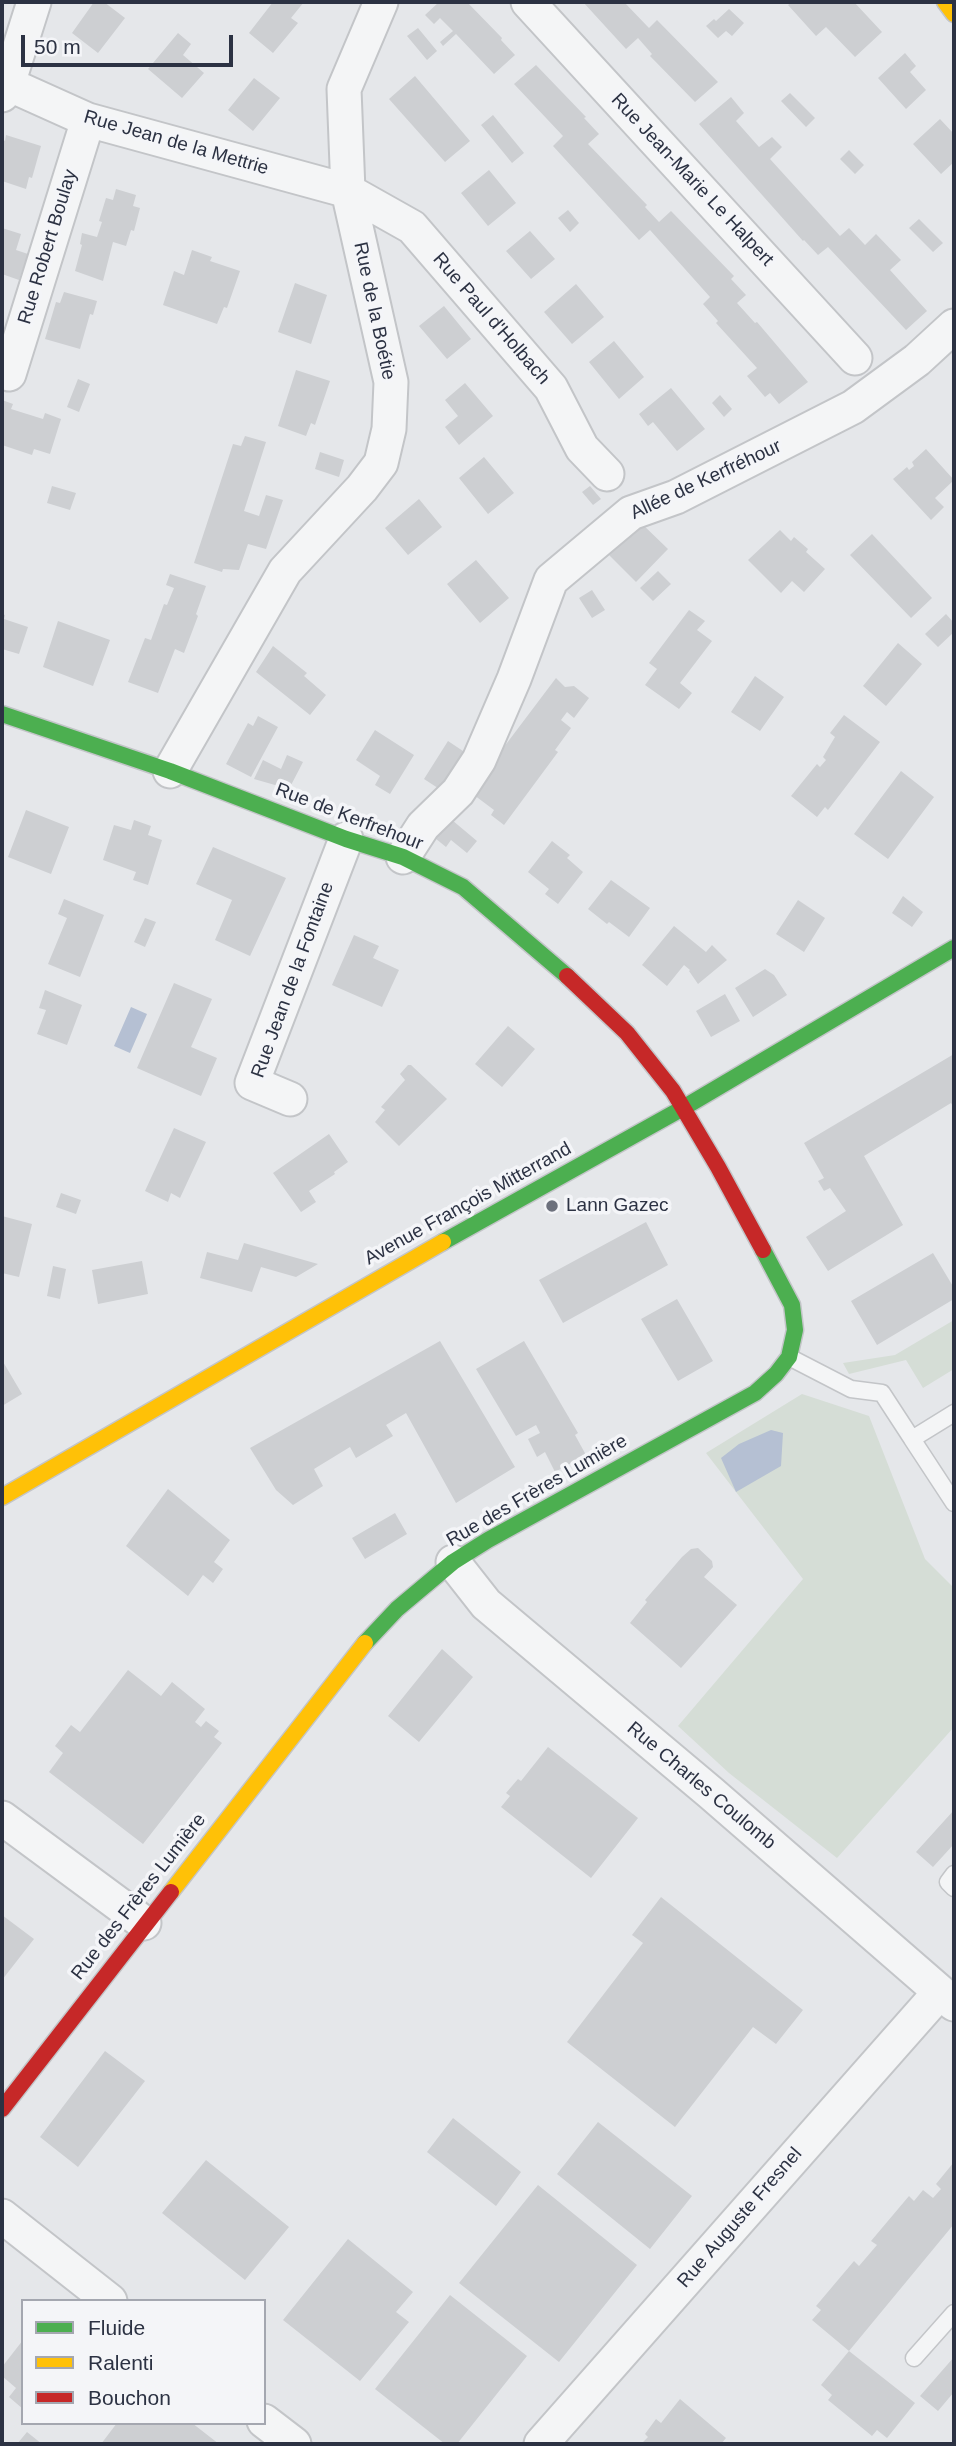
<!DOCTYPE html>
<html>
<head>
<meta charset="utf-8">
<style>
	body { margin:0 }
	#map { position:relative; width:956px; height:2446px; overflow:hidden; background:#e5e7ea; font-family:Helvetica,sans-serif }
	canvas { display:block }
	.frame { position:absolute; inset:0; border:4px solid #2c3243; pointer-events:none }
	.legend { position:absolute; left:21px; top:2299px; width:245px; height:126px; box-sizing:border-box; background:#f4f5f8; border:2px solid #a4a7b0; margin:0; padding:9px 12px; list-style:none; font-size:21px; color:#2c3243 }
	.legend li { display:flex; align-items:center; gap:14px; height:35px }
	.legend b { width:35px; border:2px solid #a4a7b0 }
	.scale { position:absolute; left:21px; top:35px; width:212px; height:32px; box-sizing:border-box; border:4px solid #2c3243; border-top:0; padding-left:9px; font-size:21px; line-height:24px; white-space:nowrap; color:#2c3243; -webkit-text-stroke:5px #f4f5f8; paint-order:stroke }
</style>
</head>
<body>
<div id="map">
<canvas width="956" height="2446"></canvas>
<div class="frame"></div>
<ul class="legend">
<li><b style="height:9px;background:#4caf50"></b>Fluide</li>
<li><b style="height:9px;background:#ffc107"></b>Ralenti</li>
<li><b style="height:9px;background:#c62828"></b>Bouchon</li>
</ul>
<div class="scale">50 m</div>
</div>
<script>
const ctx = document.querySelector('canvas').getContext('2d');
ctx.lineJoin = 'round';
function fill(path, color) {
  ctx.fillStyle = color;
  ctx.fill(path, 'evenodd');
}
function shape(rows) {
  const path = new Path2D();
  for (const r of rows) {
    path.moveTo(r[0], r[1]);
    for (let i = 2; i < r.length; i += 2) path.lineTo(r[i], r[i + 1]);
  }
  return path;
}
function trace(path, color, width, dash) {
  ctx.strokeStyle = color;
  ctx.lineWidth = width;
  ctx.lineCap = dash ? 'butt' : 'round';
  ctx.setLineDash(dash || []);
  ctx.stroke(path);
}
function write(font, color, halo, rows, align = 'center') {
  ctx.font = font + ' Helvetica,sans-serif';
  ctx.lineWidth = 7;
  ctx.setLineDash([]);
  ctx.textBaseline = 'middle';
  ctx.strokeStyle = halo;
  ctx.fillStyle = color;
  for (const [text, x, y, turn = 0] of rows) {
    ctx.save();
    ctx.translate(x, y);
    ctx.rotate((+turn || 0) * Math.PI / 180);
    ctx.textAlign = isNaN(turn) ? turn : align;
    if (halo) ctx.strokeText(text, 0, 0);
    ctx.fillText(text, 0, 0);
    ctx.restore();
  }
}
fill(shape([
	[954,1320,954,1369,923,1388,906,1360,849,1374,843,1363,895,1355],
	[802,1394,869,1416,925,1559,954,1588,954,1727,837,1858,729,1773,678,1726,803,1579,706,1453]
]), '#d5ddd6');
fill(shape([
	[131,1007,147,1014,130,1053,114,1046],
	[771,1430,783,1433,781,1466,736,1492,721,1458,739,1444]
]), '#b5c0d3');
fill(shape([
	[94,2,104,2,125,18,98,53,72,33],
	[273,2,304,2,291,18,298,23,273,53,249,33],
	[439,2,467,2,502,38,501,40,515,55,494,74,456,34,443,46,440,42,453,31,440,18,434,24,425,15],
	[583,2,624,2,649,28,657,20,718,82,695,102,650,56,652,54,638,38,626,49],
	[792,2,854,2,882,32,855,57,826,27,816,36,788,5],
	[729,9,744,23,732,36,726,31,718,38,706,26,714,19,716,21],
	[418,28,437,51,427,60,407,36],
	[178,33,191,44,183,55,204,73,182,98,148,69],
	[905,53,916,66,910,72,926,90,906,109,878,78],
	[536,65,586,117,584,118,599,134,588,144,647,205,645,207,659,222,671,211,734,276,731,279,746,295,737,303,755,323,757,322,808,382,779,404,770,393,765,397,747,376,757,368,716,323,718,321,703,304,710,297,650,230,639,240,553,146,563,136,514,84],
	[415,76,470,141,445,162,389,99],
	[254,78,280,98,253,131,228,110],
	[790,93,815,118,806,127,781,101],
	[731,97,744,113,736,121,759,147,772,137,782,147,770,159,840,236,849,228,865,245,876,234,901,260,890,270,927,311,906,330,828,247,818,255,804,240,803,241,699,124],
	[493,115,524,153,512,163,481,125],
	[940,119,954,134,954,162,941,174,913,144],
	[6,135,41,146,32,178,29,177,26,189,2,181,2,139,5,141],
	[849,150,864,165,855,174,840,159],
	[489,170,516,203,488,226,461,193],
	[116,189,136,195,133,206,140,208,134,231,131,230,126,246,113,242,103,281,75,271,82,245,80,244,82,233,97,237,102,222,99,221,106,198,113,200],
	[568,210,579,223,570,232,558,218],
	[919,219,943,243,933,252,909,228],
	[2,228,21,234,16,250,28,254,19,280,2,274],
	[530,231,555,259,531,279,506,251],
	[192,250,212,257,210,261,240,271,227,308,224,307,217,324,163,305,174,271,184,275],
	[295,283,327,295,311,344,278,332],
	[576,284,604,317,572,344,544,312],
	[64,292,97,301,93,315,90,314,80,349,45,339,56,302,60,303],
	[444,306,471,339,447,359,419,326],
	[614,341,644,377,619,399,589,362],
	[296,370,330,381,315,425,311,423,306,436,278,426],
	[78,379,90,384,79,412,67,407],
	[465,383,493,416,459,445,445,427,458,416,445,400],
	[671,388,705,429,677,451,653,422,648,426,639,414],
	[720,395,732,409,724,417,712,403],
	[2,400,13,404,11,409,43,419,45,413,61,419,50,454,34,449,32,455,2,445],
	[245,436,266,442,244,511,259,516,266,495,283,500,266,549,248,544,239,570,223,569,222,572,194,563,233,444,241,446],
	[926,449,954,480,935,498,944,507,931,520,893,479,907,467,909,470,914,466,912,462],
	[320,452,344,460,339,477,315,469],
	[484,457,514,493,488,514,459,478],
	[52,486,76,493,70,510,47,503],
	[590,486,601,499,593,505,582,492],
	[419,499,442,527,408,555,385,528],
	[639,521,668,549,636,582,607,553],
	[780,530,791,541,794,537,808,549,806,552,825,569,804,592,792,581,781,593,748,560],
	[872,534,932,598,911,618,850,555],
	[476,560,509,598,480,623,447,584],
	[658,571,671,584,653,601,640,588],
	[170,574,206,586,196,614,198,616,184,653,175,649,158,693,128,682,145,638,151,640,164,604,167,605,174,588,166,585],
	[592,590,605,610,592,618,579,598],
	[689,610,705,621,697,630,712,641,680,683,692,693,679,709,645,685,657,669,649,663],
	[2,614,5,615,4,619,28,627,19,654,2,649],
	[946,614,954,623,954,632,938,647,925,634],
	[58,621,110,640,93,686,43,667],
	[898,643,922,664,886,706,863,686],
	[273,646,307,673,304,676,326,695,310,715,256,672],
	[755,676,784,697,760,731,731,712],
	[556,678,565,687,574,686,589,698,574,718,567,712,561,720,571,728,555,750,558,752,504,825,491,815,494,810,470,792],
	[844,715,880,742,828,810,825,807,817,817,791,796,817,764,820,767,826,760,823,757,835,737,830,733],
	[258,716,278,727,251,777,226,764,248,723,253,726],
	[375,730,414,755,390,794,375,785,380,776,356,760],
	[448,741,469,755,444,792,424,779],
	[287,755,303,762,289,789,254,779,263,760,281,769],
	[901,771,934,797,888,859,854,834],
	[26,810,69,827,51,874,8,857],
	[446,815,477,841,467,853,451,840,446,847,430,834],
	[134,820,151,826,148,835,162,840,148,885,133,880,136,872,103,860,114,825,131,830],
	[552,841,570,855,567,858,583,872,558,904,545,894,549,889,528,872],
	[213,847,286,878,250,956,215,940,232,900,196,884],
	[611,880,650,908,629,937,609,922,607,924,588,909],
	[903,896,923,912,912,927,892,913],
	[64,899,104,915,80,977,48,964,67,918,58,914],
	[798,900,825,918,804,952,776,934],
	[145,918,156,922,145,947,134,942],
	[674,926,706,952,712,945,727,960,698,984,689,971,690,970,684,965,667,986,642,965],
	[354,935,379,946,373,958,399,970,382,1007,332,985],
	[765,969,774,975,787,995,753,1017,735,988],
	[174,983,212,999,191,1047,217,1058,201,1096,137,1068],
	[45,990,82,1005,67,1045,37,1034,46,1010,39,1008],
	[725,994,740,1021,711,1037,696,1011],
	[508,1026,535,1049,502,1087,475,1064],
	[954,1054,954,1108,951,1103,864,1156,903,1225,828,1271,806,1237,846,1211,830,1188,824,1191,818,1181,824,1178,804,1143],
	[408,1065,411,1065,447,1099,399,1146,375,1122,385,1110,381,1107,405,1080,400,1074],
	[174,1128,206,1142,180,1198,171,1193,168,1202,145,1191],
	[329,1134,348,1162,334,1172,335,1174,309,1191,316,1202,301,1212,273,1173],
	[61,1193,81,1200,76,1214,56,1207],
	[2,1216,32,1224,19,1277,2,1273],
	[646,1222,668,1265,563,1323,539,1280],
	[244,1243,318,1264,296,1277,261,1267,252,1292,200,1278,207,1252,238,1260],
	[933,1253,954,1288,954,1299,877,1345,851,1301],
	[142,1261,148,1294,98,1304,92,1270],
	[53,1266,66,1269,60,1299,47,1296],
	[677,1299,713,1361,678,1381,641,1319],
	[440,1341,515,1467,456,1503,406,1413,386,1425,393,1436,356,1458,350,1447,314,1469,323,1486,293,1505,276,1490,250,1448],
	[524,1341,578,1433,575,1435,586,1455,555,1472,545,1452,537,1457,528,1439,540,1433,536,1425,516,1436,476,1369],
	[2,1360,22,1394,2,1406],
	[168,1489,230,1540,214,1562,223,1569,213,1583,203,1575,188,1596,126,1546],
	[395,1513,407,1534,365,1559,352,1538],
	[698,1548,712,1561,713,1567,704,1577,737,1605,681,1668,630,1623,647,1602,645,1600,682,1557,691,1549],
	[442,1649,473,1677,419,1742,388,1716],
	[128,1670,161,1696,172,1682,205,1709,195,1722,201,1727,206,1721,219,1731,214,1737,222,1743,143,1844,49,1772,63,1753,55,1746,71,1725,80,1732],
	[548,1747,638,1818,591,1878,501,1807,510,1796,506,1793,518,1779,521,1781],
	[954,1810,954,1844,933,1867,916,1852],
	[661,1897,803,2010,776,2044,753,2027,675,2127,567,2042,643,1943,632,1935],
	[2,1915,34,1939,2,1980],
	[105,2051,145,2081,78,2167,40,2137],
	[453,2118,521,2172,496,2206,427,2152],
	[598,2122,692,2196,650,2249,557,2174],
	[206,2160,289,2227,245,2280,162,2213],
	[954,2162,954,2224,849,2351,812,2320,821,2310,816,2306,854,2261,859,2266,877,2245,871,2241,909,2196,914,2201,923,2190,933,2198,941,2189,936,2184],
	[538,2185,637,2265,559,2362,459,2283],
	[348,2239,413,2292,396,2312,409,2322,360,2381,283,2320],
	[450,2295,527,2356,457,2444,445,2444,375,2389],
	[23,2340,23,2409,9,2397,16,2388,2,2376,2,2367],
	[849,2351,915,2403,887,2438,877,2430,872,2436,828,2400,832,2395,821,2385],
	[954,2357,954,2392,938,2411,920,2396],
	[680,2399,726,2438,721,2444,641,2444,648,2437,645,2434,656,2419,661,2423],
	[117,2423,192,2423,219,2444,101,2444],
	[27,2432,42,2444,17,2444]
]), '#cdcfd2');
const lane = shape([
	[789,1357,851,1389,882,1393,912,1439,954,1413],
	[912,1439,954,1503],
	[954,1874,948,1882,954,1888],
	[914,2358,954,2313]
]);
const street = shape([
	[528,2,855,358],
	[8,84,88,120,348,191,412,227,551,388,582,448,607,474],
	[2,95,8,84,34,2],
	[9,374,88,120],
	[170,771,285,571,362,488,381,463,389,429,391,382,348,191,344,89,381,2],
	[403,857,423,826,458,792,479,760,514,679,551,580,631,513,676,497,853,407,917,360,954,326],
	[290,1099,252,1083,346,839],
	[453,1562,486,1604,711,1793,954,2004],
	[2,1818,144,1923],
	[2,2216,110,2301],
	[264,2421,294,2444],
	[541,2444,940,1992]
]);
const fast = shape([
	[2,714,170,771,346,839,403,857,463,887,567,976],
	[443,1242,683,1108,954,948],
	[365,1643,397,1609,453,1562,488,1540,755,1393,776,1374,789,1357,795,1330,792,1305,763,1250]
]);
const slow = shape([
	[945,2,954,14],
	[2,1497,443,1242],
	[171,1892,365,1643]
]);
const jam = shape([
	[567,976,627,1033,673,1091,718,1167,763,1250],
	[2,2109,171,1892]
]);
trace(lane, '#c3c5c8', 19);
trace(street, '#c3c5c8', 37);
trace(fast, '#c3c5c8', 19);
trace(slow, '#c3c5c8', 19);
trace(jam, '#c3c5c8', 19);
trace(lane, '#f4f5f6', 16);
trace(street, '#f4f5f6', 33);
trace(fast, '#4caf50', 16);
trace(slow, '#ffc107', 16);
trace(jam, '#c62828', 16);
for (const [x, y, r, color] of [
	[552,1206,7,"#6d717d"]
]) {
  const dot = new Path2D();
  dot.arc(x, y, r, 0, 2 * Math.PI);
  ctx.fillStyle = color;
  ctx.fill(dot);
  trace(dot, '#f4f5f8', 2.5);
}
write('19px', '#2c3243', '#f4f5f8', [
	["Rue Jean de la Mettrie",176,143,16],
	["Rue Jean-Marie Le Halpert",692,180,47],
	["Rue Robert Boulay",48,247,-73],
	["Rue de la Boétie",374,311,78],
	["Rue Paul d'Holbach",491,319,49],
	["Allée de Kerfréhour",706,480,-25],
	["Rue de Kerfrehour",349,817,21],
	["Rue Jean de la Fontaine",293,980,-70],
	["Avenue François Mitterrand",468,1204,-29],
	["Rue des Frères Lumière",537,1491,-30],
	["Rue Charles Coulomb",701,1786,40],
	["Rue des Frères Lumière",139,1897,-52],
	["Rue Auguste Fresnel",740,2218,-49]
]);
write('19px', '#2c3243', '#f4f5f8', [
	["Lann Gazec",566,1206]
], 'left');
</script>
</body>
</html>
